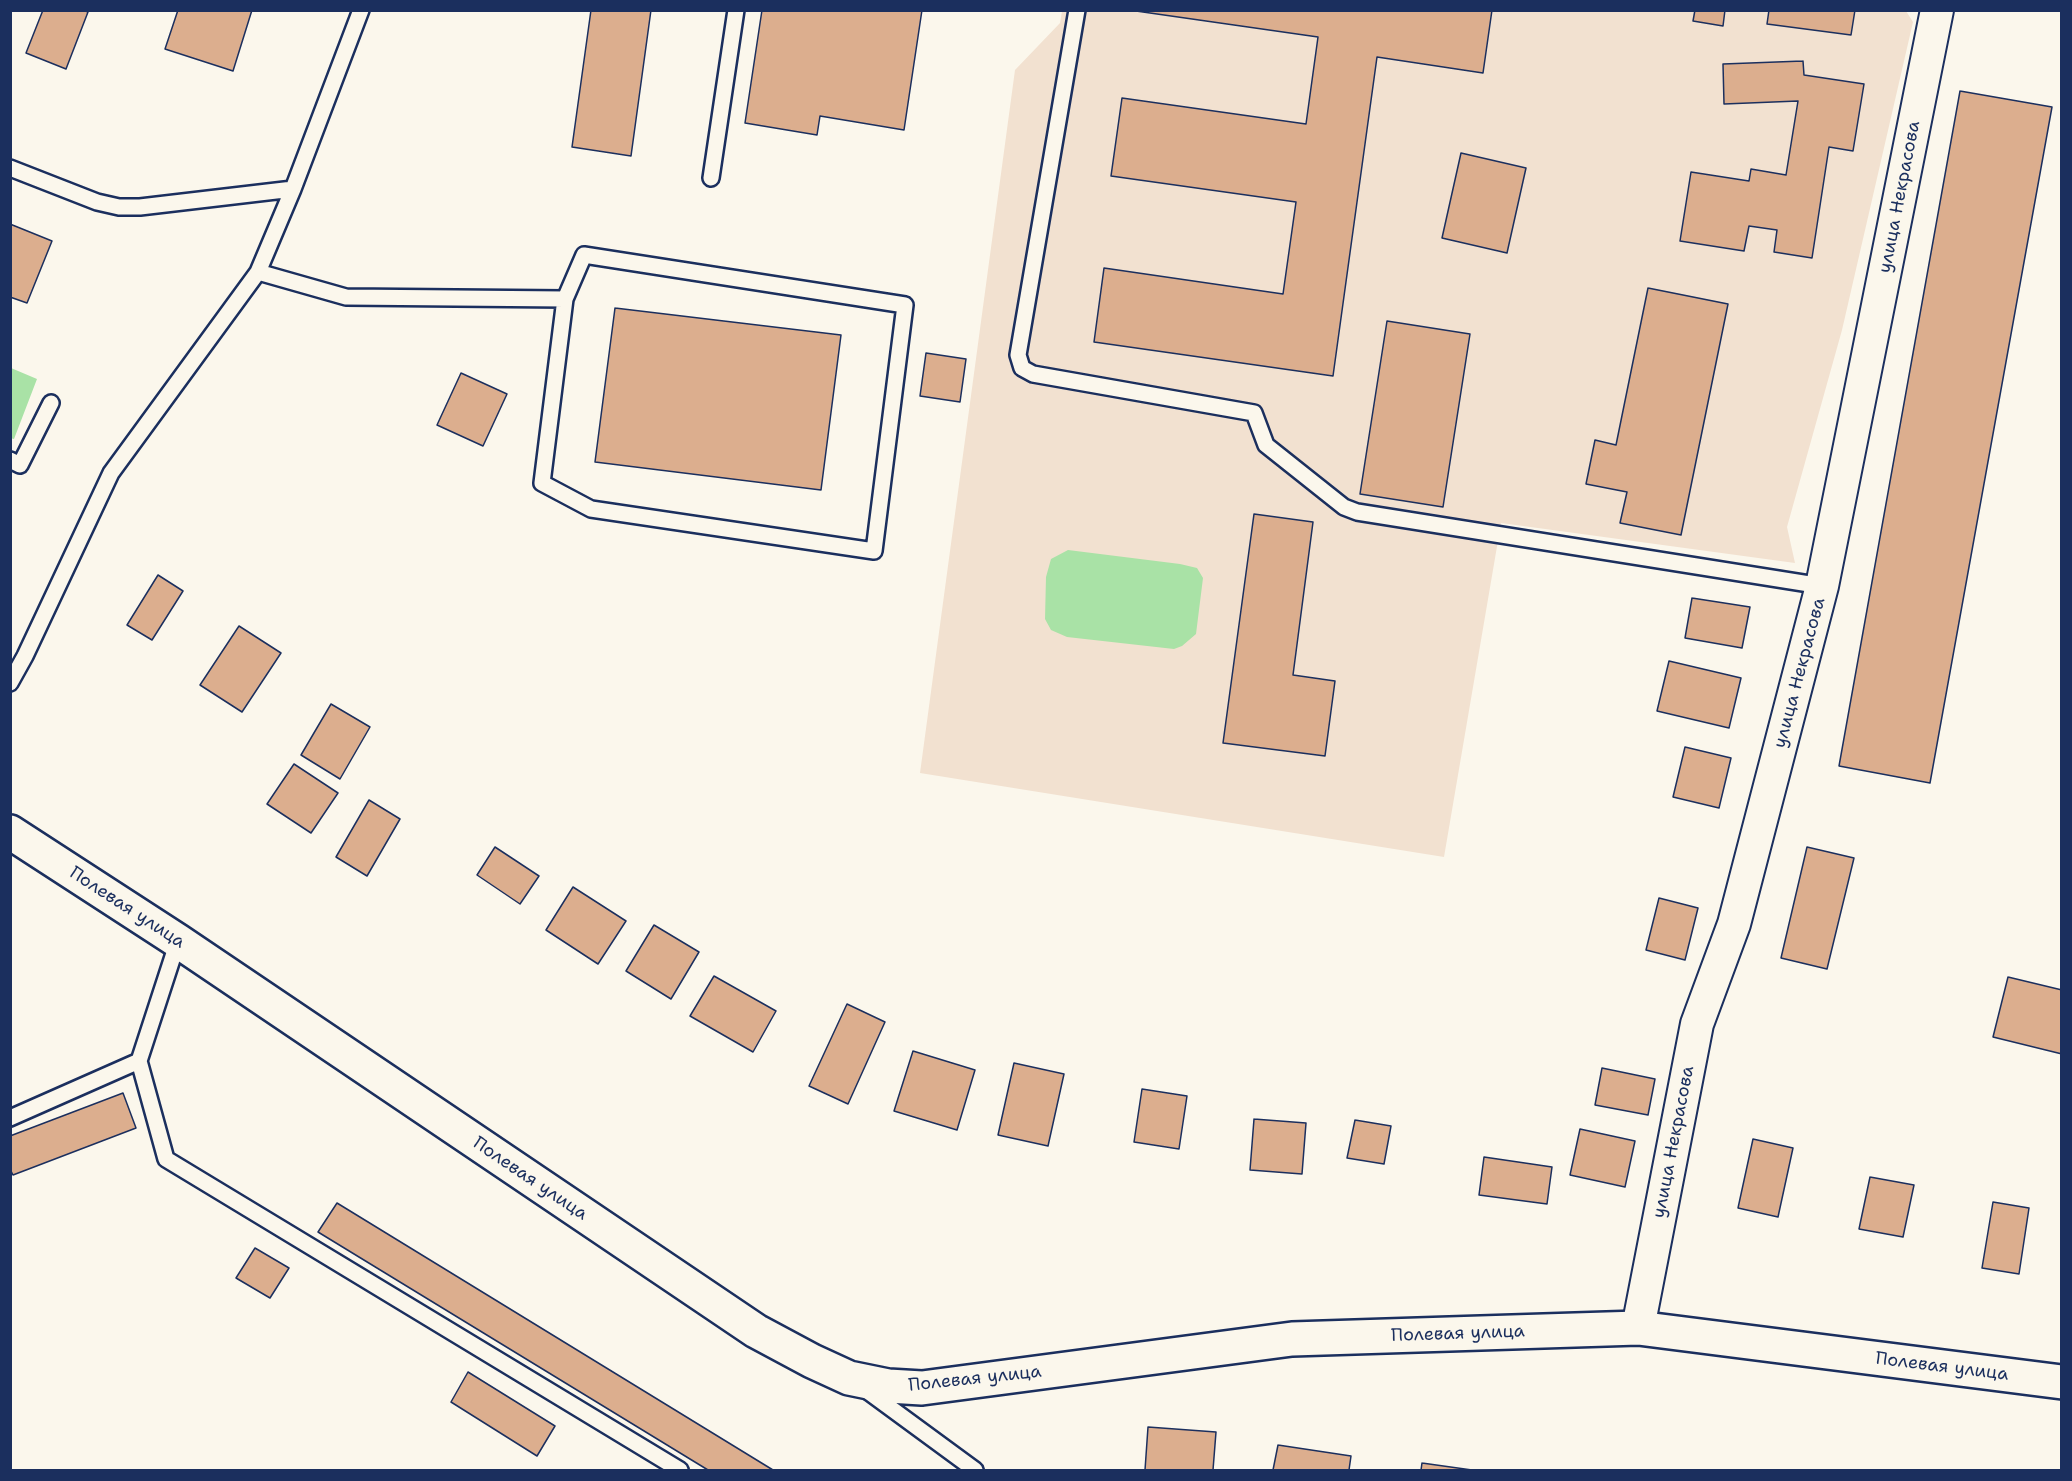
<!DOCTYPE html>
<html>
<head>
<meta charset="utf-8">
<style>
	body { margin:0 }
	#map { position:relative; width:2072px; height:1481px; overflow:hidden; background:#fbf7ec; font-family:"Shantell Sans",sans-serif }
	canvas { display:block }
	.frame { position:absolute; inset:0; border:12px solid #1b2f5e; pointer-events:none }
</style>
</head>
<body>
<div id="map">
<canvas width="2072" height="1481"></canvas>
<div class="frame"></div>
</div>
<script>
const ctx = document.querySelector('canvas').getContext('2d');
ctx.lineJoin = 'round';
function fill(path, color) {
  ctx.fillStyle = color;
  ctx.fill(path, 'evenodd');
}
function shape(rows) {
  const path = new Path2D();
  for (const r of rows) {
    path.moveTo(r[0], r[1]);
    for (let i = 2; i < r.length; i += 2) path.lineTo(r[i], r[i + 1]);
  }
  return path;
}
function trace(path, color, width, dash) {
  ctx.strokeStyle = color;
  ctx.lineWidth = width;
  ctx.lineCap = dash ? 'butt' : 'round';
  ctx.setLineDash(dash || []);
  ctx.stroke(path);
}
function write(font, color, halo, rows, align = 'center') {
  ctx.font = font + ' "Shantell Sans",sans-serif';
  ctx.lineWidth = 6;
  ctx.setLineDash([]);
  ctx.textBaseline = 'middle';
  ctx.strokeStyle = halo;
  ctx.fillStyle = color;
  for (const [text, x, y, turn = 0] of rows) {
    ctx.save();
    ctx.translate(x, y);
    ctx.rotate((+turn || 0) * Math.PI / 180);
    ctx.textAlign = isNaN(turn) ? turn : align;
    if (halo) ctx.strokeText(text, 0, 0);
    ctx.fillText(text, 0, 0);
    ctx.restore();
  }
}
fill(shape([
	[1062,11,1906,11,1913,22,1842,330,1787,527,1795,563,1501,523,1444,857,920,773,1015,70,1060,23]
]), '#f2e1d0');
fill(shape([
	[11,368,37,379,14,439,10,438],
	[1068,550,1180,564,1197,568,1203,578,1196,634,1182,646,1174,649,1067,637,1051,630,1045,619,1046,577,1051,559]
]), '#a9e2a6');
const building = shape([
	[43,10,83,10,88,12,66,69,26,53,43,10],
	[178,10,252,10,233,71,165,49,178,10],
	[591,10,651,10,631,156,572,147,591,10],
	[762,10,922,10,904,130,820,116,817,135,745,123,762,10],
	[1492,10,1483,73,1377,57,1333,376,1094,342,1104,268,1283,294,1296,202,1111,176,1122,98,1306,124,1318,37,1129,10,1492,10],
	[1695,10,1725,10,1723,26,1693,21,1695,10],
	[1769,10,1855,10,1851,35,1767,24,1769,10],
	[1803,61,1804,75,1864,84,1853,151,1829,147,1812,258,1774,252,1777,230,1749,226,1744,251,1680,241,1691,172,1749,181,1751,169,1786,175,1798,101,1724,104,1723,64,1803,61],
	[1960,91,2052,107,1930,783,1839,766,1960,91],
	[1461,153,1526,168,1507,253,1442,238,1461,153],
	[10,224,52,241,27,303,10,297,10,224],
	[1648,288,1728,304,1681,535,1620,523,1627,492,1586,484,1595,440,1616,445,1648,288],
	[615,308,841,335,821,490,595,462,615,308],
	[1387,321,1470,334,1443,507,1360,494,1387,321],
	[926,353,966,359,960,402,920,396,926,353],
	[461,373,507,394,483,446,437,425,461,373],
	[1254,514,1313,522,1293,675,1335,681,1325,756,1223,743,1254,514],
	[158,575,183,591,152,640,127,625,158,575],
	[1692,598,1750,607,1742,648,1685,638,1692,598],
	[239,626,281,653,242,712,200,685,239,626],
	[1669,661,1741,678,1729,728,1657,711,1669,661],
	[331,704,370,727,340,779,301,755,331,704],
	[1685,747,1731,758,1719,808,1673,797,1685,747],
	[294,764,338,793,311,833,267,804,294,764],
	[369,800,400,819,367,876,336,857,369,800],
	[495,847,539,876,520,904,477,875,495,847],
	[1807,847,1854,858,1827,969,1781,958,1807,847],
	[573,887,626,921,598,964,546,930,573,887],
	[1659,898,1698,908,1685,960,1646,950,1659,898],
	[654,925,699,952,671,999,626,971,654,925],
	[714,976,776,1011,753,1052,690,1016,714,976],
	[2008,977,2062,990,2062,1054,1993,1037,2008,977],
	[847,1004,885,1022,848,1104,809,1086,847,1004],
	[913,1051,975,1070,957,1130,894,1111,913,1051],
	[1014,1063,1064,1074,1048,1146,998,1135,1014,1063],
	[1602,1068,1655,1079,1648,1115,1595,1105,1602,1068],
	[1142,1089,1187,1096,1179,1149,1134,1142,1142,1089],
	[123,1093,136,1128,13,1175,10,1169,10,1136,123,1093],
	[1254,1119,1306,1123,1302,1174,1250,1170,1254,1119],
	[1355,1120,1391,1126,1384,1164,1347,1158,1355,1120],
	[1580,1129,1635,1141,1625,1187,1570,1175,1580,1129],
	[1753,1139,1793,1148,1778,1217,1738,1208,1753,1139],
	[1484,1157,1552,1167,1547,1204,1479,1195,1484,1157],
	[1870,1177,1914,1185,1903,1237,1859,1229,1870,1177],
	[1993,1202,2029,1208,2019,1274,1982,1268,1993,1202],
	[337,1203,773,1470,708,1470,318,1232,337,1203],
	[255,1248,289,1268,270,1298,236,1278,255,1248],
	[468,1372,555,1426,537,1456,451,1402,468,1372],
	[1148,1427,1216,1432,1213,1470,1145,1470,1148,1427],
	[1278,1445,1351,1456,1349,1470,1273,1470,1278,1445],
	[1422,1463,1472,1470,1421,1470,1422,1463]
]);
fill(building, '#dcae8e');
trace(building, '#1b2f5e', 1.5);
const service = shape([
	[1077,10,1018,355,1022,368,1033,374,1254,413,1266,445,1344,507,1357,512,1822,586],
	[10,168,97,202,119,207,140,207,293,189],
	[711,178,736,10],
	[258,272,346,297,565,299,584,255,905,305,874,551,591,509,542,483,565,299],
	[10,460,20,465,51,403],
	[10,683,25,656,111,473,258,272,293,189,361,10],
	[139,1061,166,1159,680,1470],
	[10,1118,139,1061,178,941],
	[866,1390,975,1470]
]);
const minor = shape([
	[1638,1328,1697,1024,1734,924,1822,586,1937,10]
]);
const tertiary = shape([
	[10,832,178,941,756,1331,812,1361,849,1378,888,1386,922,1388,1292,1339,1638,1328,2062,1382]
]);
trace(service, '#1b2f5e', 20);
trace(minor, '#1b2f5e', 36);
trace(tertiary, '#1b2f5e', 38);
trace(service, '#fbf7ec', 15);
trace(minor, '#fbf7ec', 32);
trace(tertiary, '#fbf7ec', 33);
write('18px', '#1b2f5e', '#fbf7ec', [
	["улица Некрасова",1900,197,-79],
	["улица Некрасова",1800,673,-75],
	["Полевая улица",127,908,33],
	["улица Некрасова",1674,1142,-79],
	["Полевая улица",530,1179,34],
	["Полевая улица",1458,1334,-2],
	["Полевая улица",1942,1367,7],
	["Полевая улица",975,1379,-6]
]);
</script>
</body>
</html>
